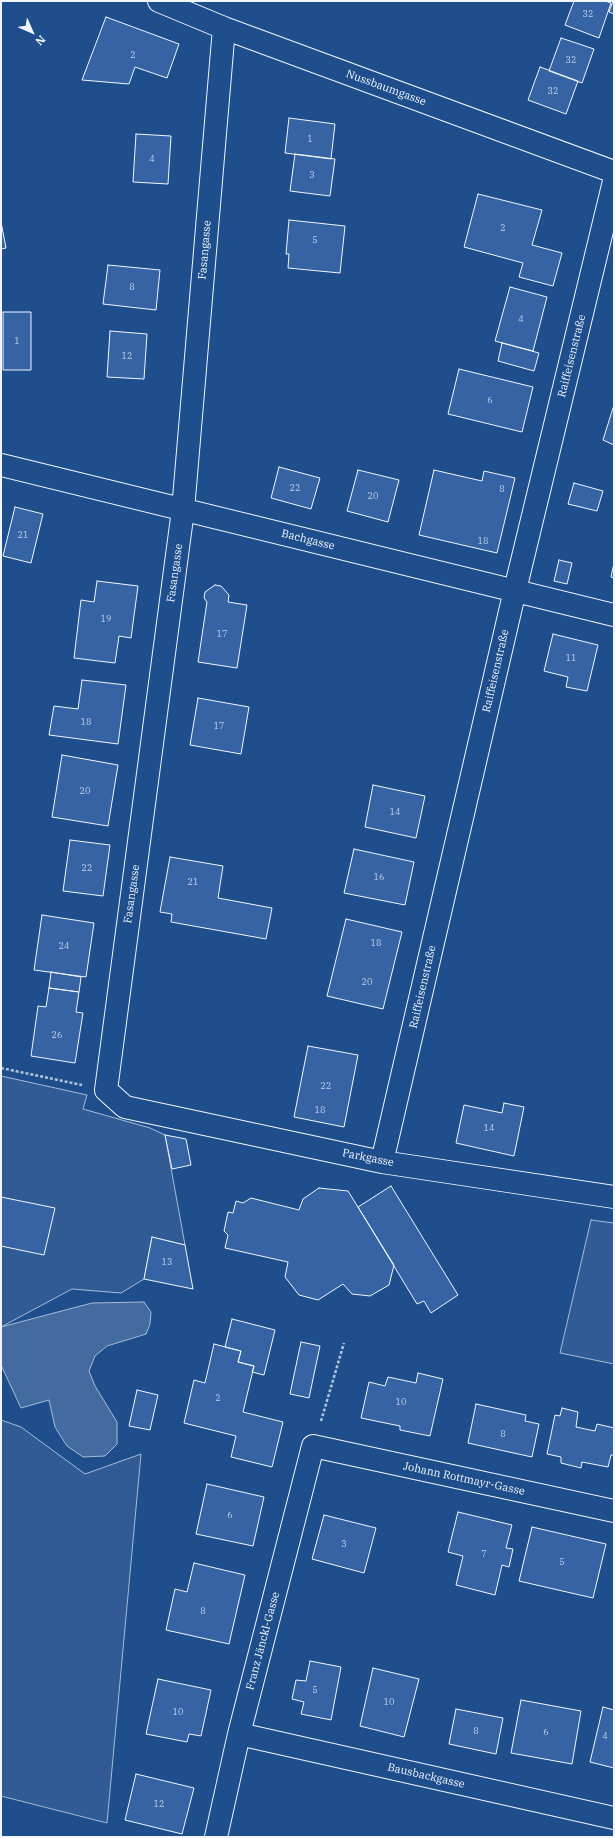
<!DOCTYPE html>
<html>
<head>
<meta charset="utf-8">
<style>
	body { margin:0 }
	#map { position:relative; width:615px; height:1838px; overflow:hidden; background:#1f4e8c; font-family:"IBM Plex Serif",serif }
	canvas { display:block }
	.frame { position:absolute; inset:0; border:2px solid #f2f6ff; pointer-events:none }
	.north { position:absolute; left:12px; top:12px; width:40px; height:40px; -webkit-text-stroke:3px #1f4e8c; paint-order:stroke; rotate:135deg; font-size:11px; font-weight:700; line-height:16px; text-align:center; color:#f2f6ff }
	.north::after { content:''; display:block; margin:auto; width:14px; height:18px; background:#f2f6ff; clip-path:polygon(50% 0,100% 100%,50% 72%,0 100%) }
</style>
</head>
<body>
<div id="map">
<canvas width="615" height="1838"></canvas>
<div class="frame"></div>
<div class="north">N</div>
</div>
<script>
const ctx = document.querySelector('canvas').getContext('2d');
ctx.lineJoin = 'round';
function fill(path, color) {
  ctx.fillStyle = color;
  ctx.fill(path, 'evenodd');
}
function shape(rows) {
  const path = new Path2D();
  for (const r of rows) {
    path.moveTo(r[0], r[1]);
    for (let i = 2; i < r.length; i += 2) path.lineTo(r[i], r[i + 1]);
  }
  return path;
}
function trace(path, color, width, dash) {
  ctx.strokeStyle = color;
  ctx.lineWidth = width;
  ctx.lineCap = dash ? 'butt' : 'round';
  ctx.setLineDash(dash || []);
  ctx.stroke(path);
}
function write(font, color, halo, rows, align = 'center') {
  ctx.font = font + ' "IBM Plex Serif",serif';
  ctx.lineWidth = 3;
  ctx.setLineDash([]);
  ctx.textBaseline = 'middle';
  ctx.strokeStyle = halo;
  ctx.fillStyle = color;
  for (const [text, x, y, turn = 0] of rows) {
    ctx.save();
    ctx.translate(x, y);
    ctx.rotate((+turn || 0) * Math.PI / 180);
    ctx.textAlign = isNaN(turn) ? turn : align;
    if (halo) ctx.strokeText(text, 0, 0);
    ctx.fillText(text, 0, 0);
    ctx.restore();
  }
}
const built = shape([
	[1,1076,87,1095,83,1109,150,1128,165,1135,185,1245,152,1237,144,1279,121,1293,72,1289,1,1327,1,1076],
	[591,1220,614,1223,614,1364,560,1353,591,1220],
	[1,1420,21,1427,85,1474,141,1454,107,1823,1,1796,1,1420]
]);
fill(built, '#305b95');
trace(built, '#a8bbd7', 1);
const water = shape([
	[144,1302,151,1312,150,1324,146,1334,107,1346,95,1356,89,1371,95,1386,117,1422,117,1444,105,1456,83,1457,67,1446,55,1427,49,1400,21,1408,1,1365,1,1327,92,1303,144,1302]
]);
fill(water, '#446ba0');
trace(water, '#a8bbd7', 1);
const building = shape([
	[574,1,605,1,611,3,599,38,565,25,574,1],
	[613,1,614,1,614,14,609,12,613,1],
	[106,17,179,44,167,78,135,67,129,84,82,80,106,17],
	[561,38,594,49,582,83,549,71,561,38],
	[540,67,578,81,566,114,528,100,540,67],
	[289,118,335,124,331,159,285,153,289,118],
	[136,134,171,136,168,184,133,182,136,134],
	[295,154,335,159,330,196,290,191,295,154],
	[478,194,542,210,532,245,562,253,553,286,519,277,523,263,464,247,478,194],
	[289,220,345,226,340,273,288,268,289,254,286,254,289,220],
	[1,222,6,248,1,249,1,222],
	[108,265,160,270,156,310,103,304,108,265],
	[510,287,547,297,533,351,495,341,510,287],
	[3,312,31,312,31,370,3,370,3,312],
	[110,331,147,334,144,379,107,377,110,331],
	[502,343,539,353,534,371,498,361,502,343],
	[459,369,533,387,522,432,448,414,459,369],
	[613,408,614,408,614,445,603,440,613,408],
	[279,467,320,478,311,509,271,498,279,467],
	[358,470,399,480,388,522,347,511,358,470],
	[434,470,482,481,484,471,515,478,497,553,419,535,434,470],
	[574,483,603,491,597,511,568,504,574,483],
	[15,507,43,514,31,563,3,556,15,507],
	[559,560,572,563,567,584,554,581,559,560],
	[614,563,614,578,611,577,614,563],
	[97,581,138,586,131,638,119,636,115,663,74,658,81,600,94,602,97,581],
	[215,585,221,586,229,595,228,602,247,605,237,668,198,662,207,602,204,598,205,592,215,585],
	[553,634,598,645,587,691,566,687,568,677,544,671,553,634],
	[82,680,126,685,118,744,49,735,54,706,78,709,82,680],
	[198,698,249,707,241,754,190,745,198,698],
	[62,755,118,765,108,826,52,817,62,755],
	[373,785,425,796,416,838,365,827,373,785],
	[70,840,110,845,103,896,63,891,70,840],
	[354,849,414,862,405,905,344,893,354,849],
	[170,857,223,866,218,898,272,908,266,939,171,922,172,914,160,912,170,857],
	[42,915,94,923,86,977,34,970,42,915],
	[346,919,402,932,383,1009,327,996,346,919],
	[51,972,81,977,79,992,49,988,51,972],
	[49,988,79,992,76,1012,83,1013,75,1063,31,1056,38,1006,46,1007,49,988],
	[308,1046,358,1055,344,1127,294,1117,308,1046],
	[504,1103,524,1107,514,1156,456,1143,464,1105,502,1113,504,1103],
	[165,1135,186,1139,191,1165,172,1169,165,1135],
	[391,1186,458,1295,431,1313,424,1301,417,1304,358,1207,391,1186],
	[319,1188,348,1191,394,1265,389,1285,370,1296,352,1294,343,1284,318,1300,299,1295,285,1277,288,1262,225,1248,228,1235,224,1231,228,1212,233,1213,236,1201,243,1203,251,1198,299,1210,303,1199,319,1188],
	[1,1197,55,1208,44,1255,1,1246,1,1197],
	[152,1237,185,1245,193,1289,144,1279,152,1237],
	[232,1319,275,1330,264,1375,252,1372,254,1366,238,1362,241,1351,225,1347,232,1319],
	[301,1342,320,1346,309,1398,290,1394,301,1342],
	[214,1344,241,1351,238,1362,254,1366,243,1412,283,1422,272,1467,231,1457,236,1436,184,1423,194,1380,205,1383,214,1344],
	[418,1373,443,1379,430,1436,400,1430,400,1426,361,1418,369,1382,385,1386,388,1377,416,1383,418,1373],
	[137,1390,158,1395,150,1430,129,1426,137,1390],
	[476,1404,526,1415,525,1421,539,1424,532,1457,468,1443,476,1404],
	[562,1408,578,1412,576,1427,595,1431,597,1424,614,1428,614,1455,611,1455,608,1467,582,1462,581,1468,561,1463,561,1457,547,1454,555,1415,560,1416,562,1408],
	[207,1484,264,1497,253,1546,196,1534,207,1484],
	[458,1512,512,1525,506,1548,513,1549,509,1567,502,1565,495,1595,456,1585,463,1556,448,1552,458,1512],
	[324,1515,376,1528,364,1573,312,1559,324,1515],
	[532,1527,606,1544,593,1598,519,1581,532,1527],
	[194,1563,245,1575,229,1644,166,1630,175,1589,187,1592,194,1563],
	[310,1661,341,1667,331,1720,301,1714,304,1702,292,1699,296,1680,306,1681,310,1661],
	[373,1668,419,1679,404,1737,360,1726,373,1668],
	[158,1679,211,1690,201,1736,189,1734,187,1742,146,1734,158,1679],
	[521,1700,581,1711,572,1764,511,1753,521,1700],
	[603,1707,614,1710,614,1768,590,1762,603,1707],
	[456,1709,503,1718,496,1754,449,1744,456,1709],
	[136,1774,194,1788,182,1834,125,1820,136,1774]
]);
fill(building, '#3563a3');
trace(building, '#f2f6ff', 1);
const street = shape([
	[159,1,224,28,614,172],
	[224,28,183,510,106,1090,125,1107,382,1162,614,1197],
	[1,465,614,615],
	[382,1162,515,590,614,181],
	[239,1734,614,1818],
	[216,1837,239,1734,313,1446,614,1511]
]);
trace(street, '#f2f6ff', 24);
trace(shape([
	[1,1068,82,1085],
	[321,1421,344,1343]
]), '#b3c4dc', 2.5, [3, 2]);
trace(street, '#1f4e8c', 22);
write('9px', '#c3d1e8', null, [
	["32",588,14],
	["2",133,55],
	["32",571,60],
	["32",553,91],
	["1",310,139],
	["4",152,159],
	["3",312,175],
	["2",503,228],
	["5",315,240],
	["8",132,287],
	["4",521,319],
	["1",17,341],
	["12",127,356],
	["6",490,400],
	["22",295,488],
	["8",502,489],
	["20",373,496],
	["21",23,535],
	["18",483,541],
	["19",106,619],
	["17",222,634],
	["11",571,658],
	["18",86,722],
	["17",219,726],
	["20",85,791],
	["14",395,812],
	["22",87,868],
	["16",379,877],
	["21",193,882],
	["18",376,943],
	["24",64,946],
	["20",367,982],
	["26",57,1035],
	["22",326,1086],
	["18",320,1110],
	["14",489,1128],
	["13",167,1262],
	["2",218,1398],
	["10",401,1402],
	["8",503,1434],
	["6",230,1515],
	["3",344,1544],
	["7",484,1554],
	["5",562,1562],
	["8",203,1611],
	["5",315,1690],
	["10",389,1702],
	["10",178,1712],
	["8",476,1731],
	["6",546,1732],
	["4",605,1736],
	["12",159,1804]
]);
write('11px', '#f2f6ff', '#1f4e8c', [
	["Nussbaumgasse",386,88,20],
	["Fasangasse",205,250,-85],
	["Raiffeisenstraße",572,356,-76],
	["Bachgasse",308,540,14],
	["Fasangasse",175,573,-82],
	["Raiffeisenstraße",496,671,-77],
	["Fasangasse",132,894,-82],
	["Raiffeisenstraße",423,987,-77],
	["Parkgasse",368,1158,11],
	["Johann Rottmayr-Gasse",464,1479,12],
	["Franz Jänckl-Gasse",263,1641,-75],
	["Bausbackgasse",426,1776,13]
]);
</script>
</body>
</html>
